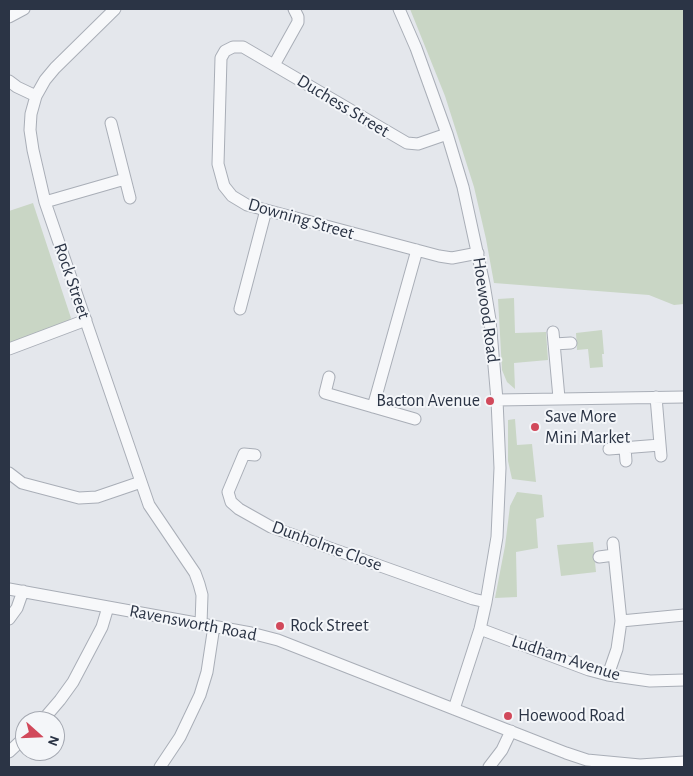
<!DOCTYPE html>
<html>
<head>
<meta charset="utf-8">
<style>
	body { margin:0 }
	#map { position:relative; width:693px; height:776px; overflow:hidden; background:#e4e7ec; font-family:"Alegreya Sans",sans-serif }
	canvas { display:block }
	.frame { position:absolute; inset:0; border:10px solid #2b3445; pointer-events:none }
	.north { position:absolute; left:15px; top:711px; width:50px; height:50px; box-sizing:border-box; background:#f4f6f9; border:1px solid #a4a8b1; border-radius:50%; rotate:110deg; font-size:14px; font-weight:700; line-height:20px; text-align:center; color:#2b3445 }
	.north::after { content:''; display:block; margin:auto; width:18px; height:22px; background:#d1495b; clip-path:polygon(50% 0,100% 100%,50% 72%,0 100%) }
</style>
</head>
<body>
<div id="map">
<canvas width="693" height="776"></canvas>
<div class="frame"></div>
<div class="north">N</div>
</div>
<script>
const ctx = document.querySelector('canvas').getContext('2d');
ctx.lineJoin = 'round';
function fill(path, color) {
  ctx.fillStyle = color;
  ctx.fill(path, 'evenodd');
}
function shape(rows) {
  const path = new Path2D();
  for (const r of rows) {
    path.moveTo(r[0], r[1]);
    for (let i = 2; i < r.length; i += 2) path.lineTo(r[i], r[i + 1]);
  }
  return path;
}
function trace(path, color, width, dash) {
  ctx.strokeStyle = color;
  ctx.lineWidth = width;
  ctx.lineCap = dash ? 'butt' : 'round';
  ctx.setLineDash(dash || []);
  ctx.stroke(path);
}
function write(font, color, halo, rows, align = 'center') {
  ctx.font = font + ' "Alegreya Sans",sans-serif';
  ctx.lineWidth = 4;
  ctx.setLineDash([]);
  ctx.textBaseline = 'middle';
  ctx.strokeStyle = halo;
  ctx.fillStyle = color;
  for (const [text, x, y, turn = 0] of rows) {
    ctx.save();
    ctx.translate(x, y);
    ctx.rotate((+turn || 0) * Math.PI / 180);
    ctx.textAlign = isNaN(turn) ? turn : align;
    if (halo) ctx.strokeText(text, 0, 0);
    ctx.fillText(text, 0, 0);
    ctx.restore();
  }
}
fill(shape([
	[410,9,684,9,684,304,674,305,649,295,494,283,486,239,474,187,445,96],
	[33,203,71,318,68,322,9,345,9,211],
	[514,298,515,333,546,332,548,360,514,363,515,389,507,382,502,370,498,299],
	[602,330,604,354,602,354,603,367,590,368,588,349,577,350,576,333],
	[515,419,517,445,532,444,536,482,512,479,508,461,508,420],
	[517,492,542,495,544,517,536,519,538,548,516,552,517,597,495,598,505,546,510,506],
	[593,542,596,572,561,576,557,545]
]), '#c9d6c5');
const minor = shape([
	[115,9,55,68,45,80,36,96,31,114,30,130,33,150,45,202,149,505,195,573,199,584,202,595,201,624],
	[399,9,416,48,447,134,463,187,484,284,490,320,497,400,500,468,497,537,486,602,480,629,454,709],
	[9,17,24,9],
	[274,65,298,22,298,17,294,9],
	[9,81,17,87,36,96],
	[111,123,130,198],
	[447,134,418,144,407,143,243,47,233,47,225,51,221,58,218,164,224,186,232,196,247,205,439,256,452,258,478,253],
	[45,202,125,179],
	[240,309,266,210],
	[553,332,559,398],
	[554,344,571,343],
	[9,349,86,320],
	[329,377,325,393,415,419],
	[656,397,661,456],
	[497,400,684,397],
	[373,407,417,250],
	[625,448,626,461],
	[609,449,660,445],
	[255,455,244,454,228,492,231,502,239,509,271,527,473,599,486,602],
	[9,473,22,483,79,498,97,497,141,482],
	[599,557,614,555],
	[9,589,251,633,278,640,566,753,587,760,640,765,684,762],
	[9,619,17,608,23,591],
	[621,621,684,615],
	[480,629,589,670,608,675,650,681,684,680],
	[608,675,617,649,621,621,613,543],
	[42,721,60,700,73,682,102,627,108,607],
	[9,752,25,737],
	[160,767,180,737,200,695,207,672,214,626],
	[489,767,502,750,511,731]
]);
trace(minor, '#a9aeb7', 13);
trace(minor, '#f7f8fa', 11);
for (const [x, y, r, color] of [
	[490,401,5,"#d1495b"],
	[535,427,5,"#d1495b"],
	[280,626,5,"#d1495b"],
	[508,716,5,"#d1495b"]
]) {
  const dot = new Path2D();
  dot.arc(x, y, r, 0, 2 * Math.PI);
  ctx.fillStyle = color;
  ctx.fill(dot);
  trace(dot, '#f4f6f9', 2);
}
write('18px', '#2b3445', '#f4f6f9', [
	["Duchess Street",343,106,31],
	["Downing Street",301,219,16],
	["Rock Street",72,281,71],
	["Hoewood Road",486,310,82],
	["Dunholme Close",327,546,20],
	["Ravensworth Road",193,623,11],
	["Ludham Avenue",566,658,18]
]);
write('18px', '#2b3445', '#f4f6f9', [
	["Bacton Avenue",480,401,"right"],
	["Save More",545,417],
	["Mini Market",545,438],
	["Rock Street",290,626],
	["Hoewood Road",518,716]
], 'left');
</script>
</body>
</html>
